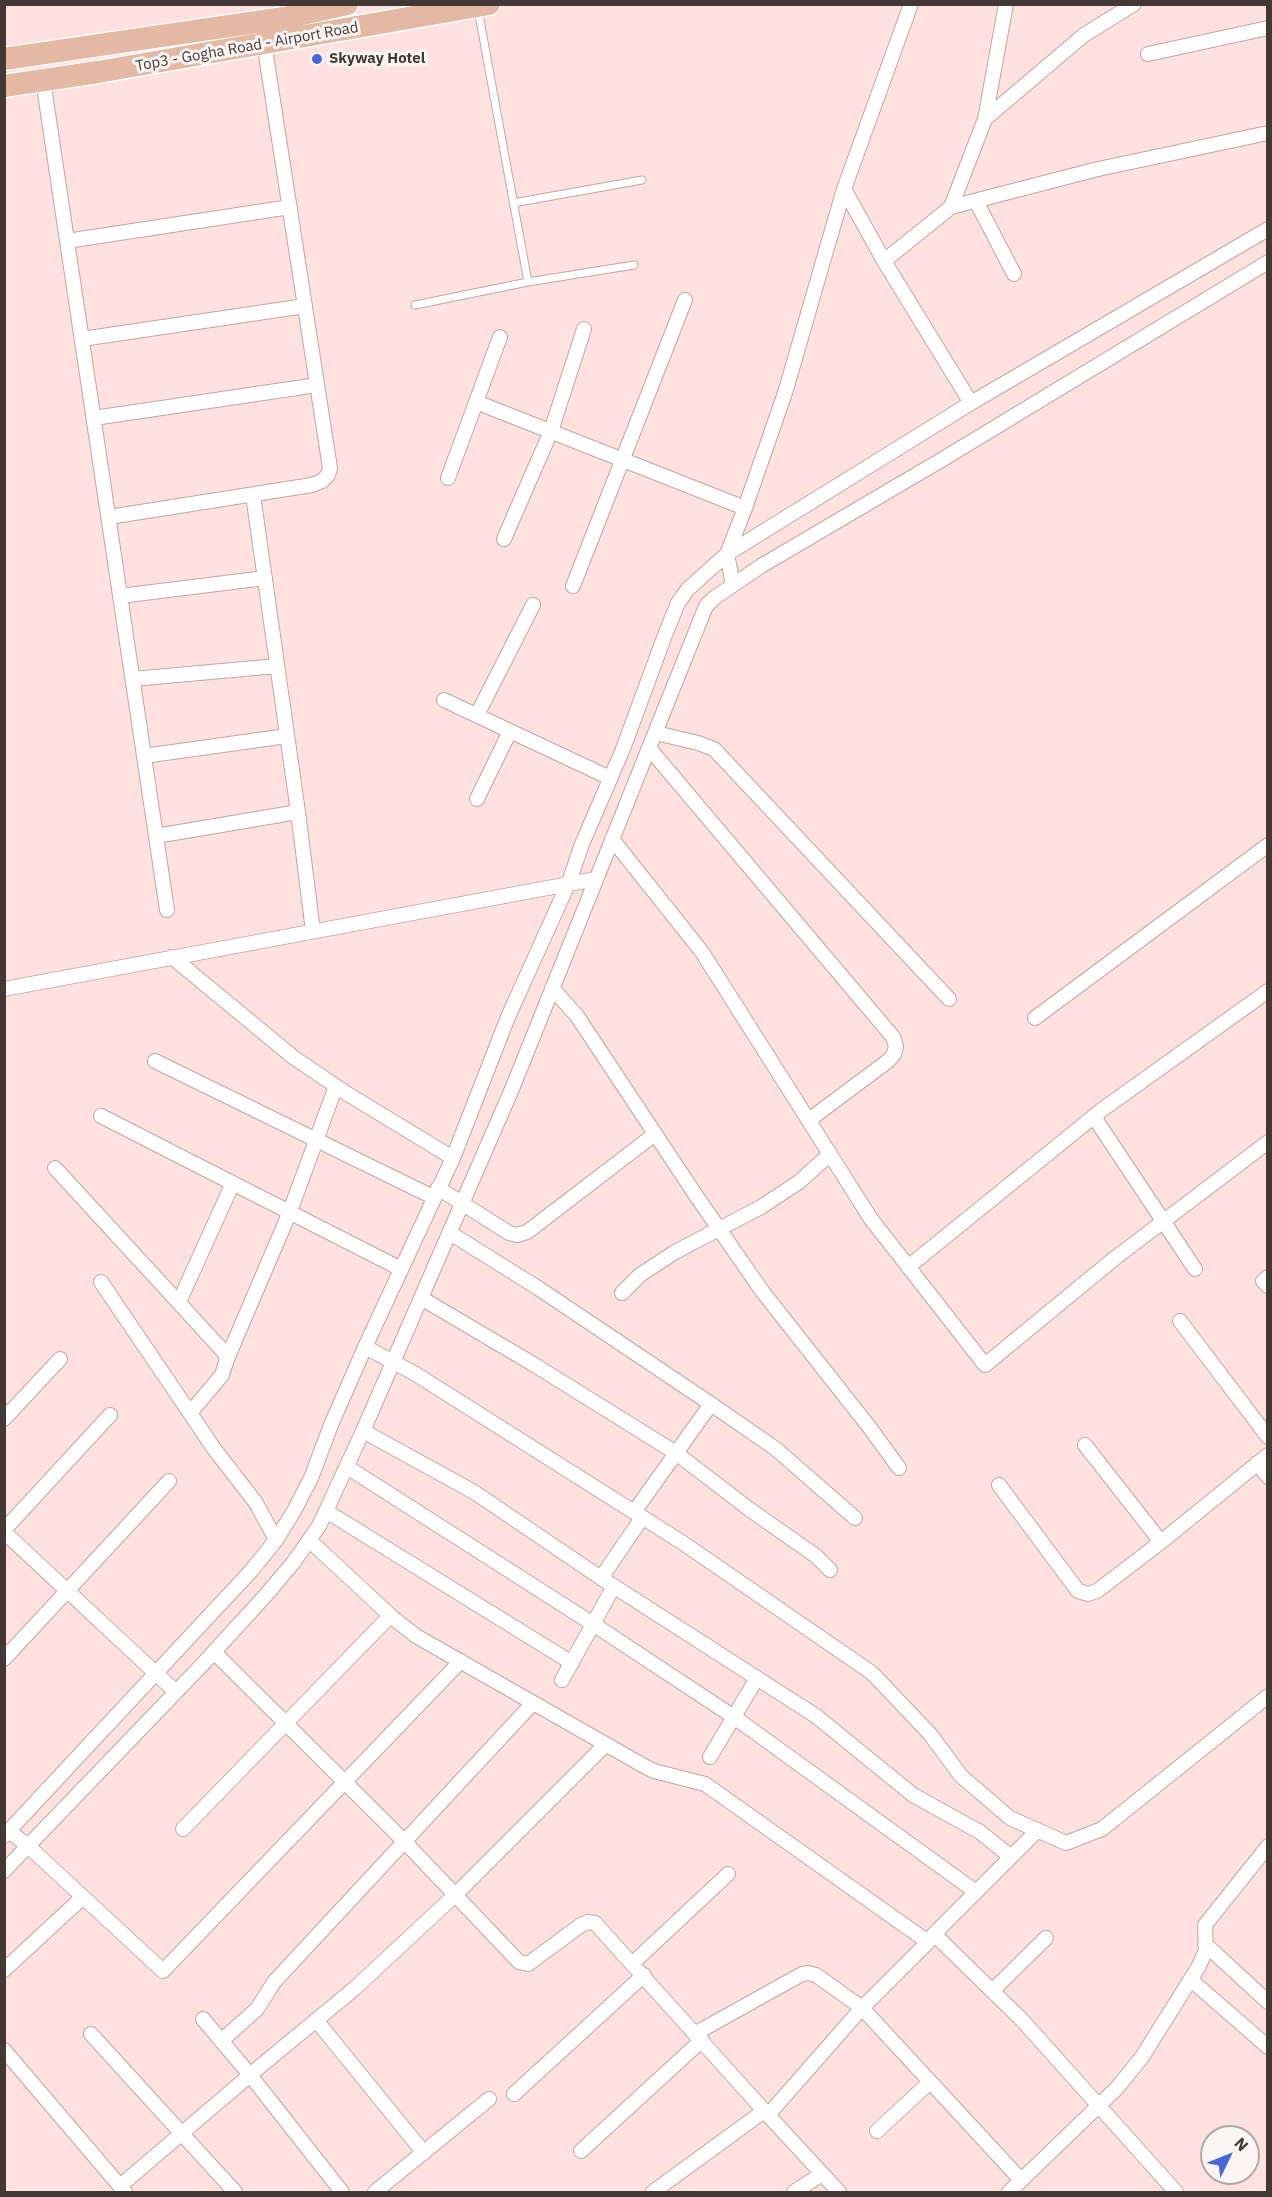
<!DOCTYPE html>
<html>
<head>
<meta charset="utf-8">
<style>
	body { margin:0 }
	#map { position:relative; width:1272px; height:2197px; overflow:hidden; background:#ffe2df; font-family:"IBM Plex Sans",sans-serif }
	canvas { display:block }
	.frame { position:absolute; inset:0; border:6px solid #433836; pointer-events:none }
	.north { position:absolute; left:1200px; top:2125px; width:60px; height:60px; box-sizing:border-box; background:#fbf5f4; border:2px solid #b1a9a8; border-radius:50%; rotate:47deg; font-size:16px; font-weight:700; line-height:24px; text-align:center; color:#433836 }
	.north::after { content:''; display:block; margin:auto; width:21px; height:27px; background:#4766da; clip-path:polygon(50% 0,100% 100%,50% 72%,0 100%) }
</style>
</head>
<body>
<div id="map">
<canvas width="1272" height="2197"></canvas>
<div class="frame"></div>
<div class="north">N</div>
</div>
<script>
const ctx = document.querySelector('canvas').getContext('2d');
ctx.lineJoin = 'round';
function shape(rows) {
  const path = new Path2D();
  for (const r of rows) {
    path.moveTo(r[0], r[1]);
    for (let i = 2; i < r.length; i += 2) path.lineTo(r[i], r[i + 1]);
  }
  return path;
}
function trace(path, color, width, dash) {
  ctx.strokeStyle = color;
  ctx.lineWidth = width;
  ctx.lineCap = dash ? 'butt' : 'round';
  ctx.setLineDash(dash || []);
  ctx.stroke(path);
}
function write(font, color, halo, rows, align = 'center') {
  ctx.font = font + ' "IBM Plex Sans",sans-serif';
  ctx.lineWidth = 6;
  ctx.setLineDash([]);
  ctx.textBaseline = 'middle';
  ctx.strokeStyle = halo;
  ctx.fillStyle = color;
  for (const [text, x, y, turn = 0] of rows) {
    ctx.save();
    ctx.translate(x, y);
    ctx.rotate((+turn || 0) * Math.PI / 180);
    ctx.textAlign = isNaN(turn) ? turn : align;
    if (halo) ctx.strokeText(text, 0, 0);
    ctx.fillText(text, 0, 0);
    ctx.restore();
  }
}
const service = shape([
	[478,9,528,282],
	[513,203,642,180],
	[415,305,528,282,634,265]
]);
const minor = shape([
	[1148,54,1268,28],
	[43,80,167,910],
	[985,119,1006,4],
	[844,189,884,261,971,403],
	[976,201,1014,274],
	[951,207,985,119,1084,35,1134,4],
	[67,241,290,207],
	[884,261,951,207,1098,169,1268,133],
	[82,339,305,306],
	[476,402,745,508],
	[94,418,317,385],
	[448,478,500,337],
	[253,495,298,812,313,931],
	[109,517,312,485,322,481,328,475,330,468,263,36],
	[504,539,551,431,584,329],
	[733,585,727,554,745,508,785,393,844,189,911,4],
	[573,586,685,300],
	[120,596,265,578],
	[133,679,277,666],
	[444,700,610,778],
	[477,715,533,605],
	[656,733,698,743,714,749,949,999],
	[649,748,893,1037,896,1046,894,1054,888,1061,809,1120],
	[144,756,287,736],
	[477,799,510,731],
	[156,836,298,812],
	[612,839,702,952,871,1219,985,1365,1115,1258,1268,1142],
	[172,957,293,1057,346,1093,453,1158],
	[552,988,577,1016,697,1197,762,1291,870,1428,899,1468],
	[4,989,596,879],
	[1035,1018,1268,845],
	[155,1061,433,1197],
	[101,1116,401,1269],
	[1094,1117,1195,1269],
	[55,1168,224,1352,227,1359,222,1375,190,1413],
	[438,1188,509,1233,517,1235,527,1232,535,1226,655,1134],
	[450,1233,538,1288,711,1404,776,1449,855,1518],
	[908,1267,1103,1109,1268,991],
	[1268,1277,1263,1281,1268,1286],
	[101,1282,215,1450,256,1503,276,1540],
	[622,1293,640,1275,675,1252,761,1207,799,1182,830,1154],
	[421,1298,533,1364,676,1453,749,1509,816,1556,830,1570],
	[179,1302,232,1185],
	[1180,1321,1268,1437],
	[365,1347,414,1373,683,1543,872,1673,930,1734,961,1776,1010,1818,1066,1843,1102,1829,1268,1696],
	[227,1359,289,1214,336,1086],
	[4,1419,60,1359],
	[363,1431,474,1492,601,1578,816,1716,913,1795,980,1832,1011,1857],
	[1085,1445,1161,1542],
	[1257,1463,1268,1477],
	[347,1467,593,1624,734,1717,976,1892],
	[999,1485,1078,1591,1088,1594,1097,1591,1161,1542,1268,1455],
	[326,1511,572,1663],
	[634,1512,711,1404],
	[4,1530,110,1415],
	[4,1532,176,1692],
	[309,1540,393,1618,416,1636,644,1766,654,1771,705,1784,928,1942],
	[601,1578,642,1518],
	[214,1652,403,1840,519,1962,528,1964,581,1925,588,1922,595,1923,768,2115],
	[4,1659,169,1481],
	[562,1680,614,1586],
	[710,1757,757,1678],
	[183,1829,390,1616],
	[9,1831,28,1846,163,1971,461,1661],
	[4,1836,251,1571,276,1540,294,1511,311,1478,331,1425,365,1347,453,1158,508,1017,569,882,582,844,623,749,665,635,678,603,688,589,727,554,971,403,1268,229],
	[4,1871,201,1666,265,1596,293,1563,319,1526,363,1431,512,1089,706,606,714,598,761,566,943,459,1268,262],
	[934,1934,1038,1830],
	[1205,1944,1268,2002],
	[633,1963,728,1874],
	[4,1970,83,1897],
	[1191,1980,1268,2047],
	[992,1991,1046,1938],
	[203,2019,250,2075,342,2192],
	[316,2020,424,2153],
	[696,2033,802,1974,808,1973,816,1975,862,2008,1021,2180],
	[91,2034,235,2192],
	[221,2041,257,2009,274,1982,533,1703],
	[4,2050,125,2192],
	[514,2094,644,1975],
	[877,2131,930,2082],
	[581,2151,702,2040],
	[120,2186,263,2064,354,1989,454,1896,606,1744],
	[375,2192,489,2099],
	[653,2192,764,2111],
	[794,2192,822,2174],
	[839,2192,768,2115,862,2008,928,1942,934,1934,1022,2020,1176,2192],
	[1009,2192,1117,2088,1142,2057,1199,1966,1206,1950,1205,1925,1268,1846]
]);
const primary = shape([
	[4,59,284,18,347,4],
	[4,86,98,72,489,4]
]);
trace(service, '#c0a5a2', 9);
trace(minor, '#c0a5a2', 16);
trace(primary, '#fff', 25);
trace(service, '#fff', 7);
trace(minor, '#fff', 14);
trace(primary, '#e3b9a4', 22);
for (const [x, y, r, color] of [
	[317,59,6,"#4766da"]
]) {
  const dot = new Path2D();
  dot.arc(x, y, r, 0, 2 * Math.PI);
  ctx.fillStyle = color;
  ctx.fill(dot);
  trace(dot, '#fbf5f4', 2);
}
write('15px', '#433836', '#fbf5f4', [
	["Top3 - Gogha Road - Airport Road",247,47,-10]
]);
write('bold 15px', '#433836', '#fbf5f4', [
	["Skyway Hotel",329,59]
], 'left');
</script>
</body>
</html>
